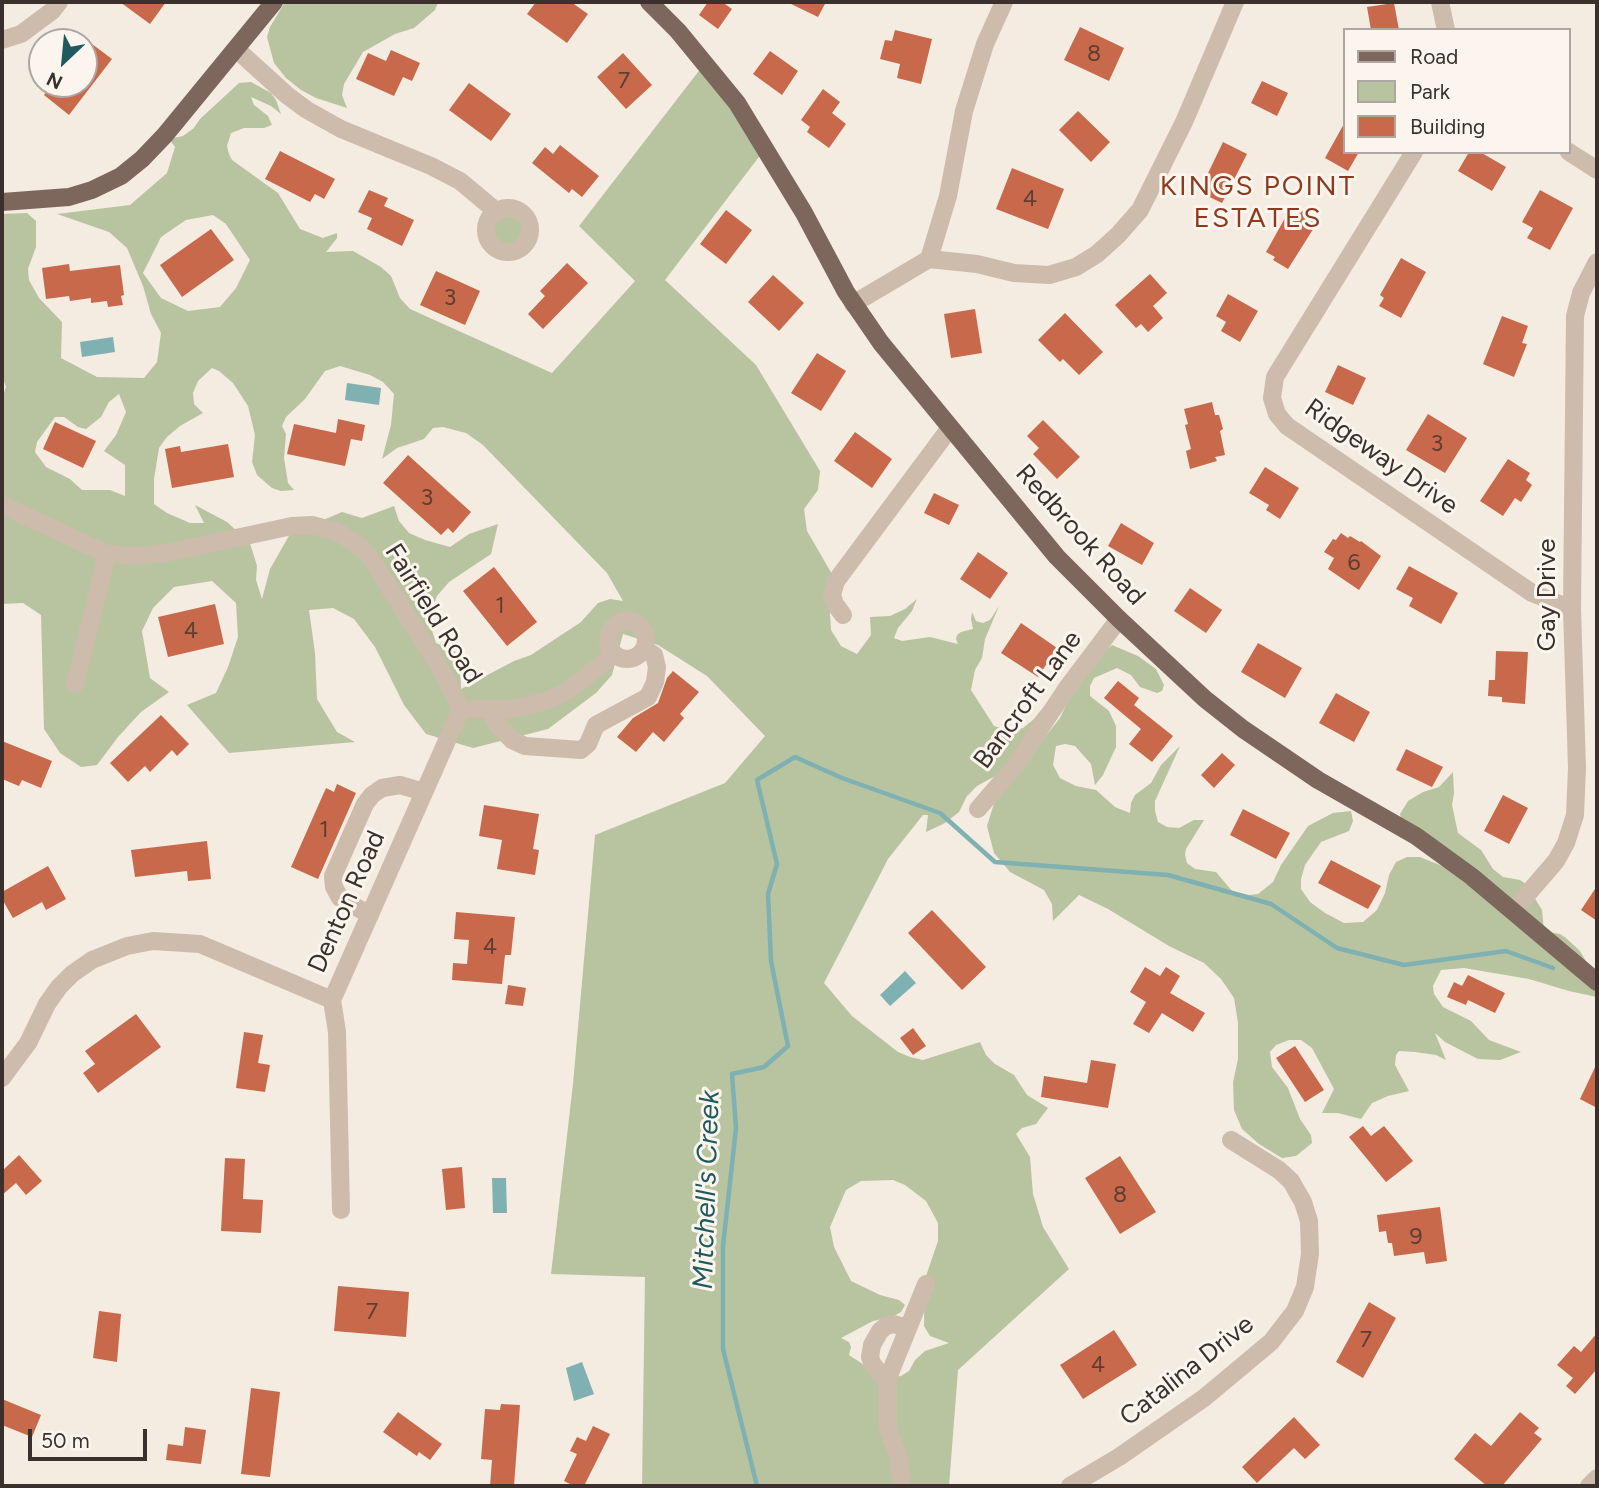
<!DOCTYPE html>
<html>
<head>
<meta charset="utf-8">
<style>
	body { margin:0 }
	#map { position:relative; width:1599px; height:1488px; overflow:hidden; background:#f4ebe1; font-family:Figtree,sans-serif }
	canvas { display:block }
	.frame { position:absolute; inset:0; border:4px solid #3b302b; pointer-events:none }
	.legend { position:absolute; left:1343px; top:28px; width:228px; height:126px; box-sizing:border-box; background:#fbf5ee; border:2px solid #aea6a0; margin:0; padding:9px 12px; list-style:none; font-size:21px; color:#3b302b }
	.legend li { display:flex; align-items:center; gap:14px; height:35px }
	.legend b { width:35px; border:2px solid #aea6a0 }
	.north { position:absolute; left:28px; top:28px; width:70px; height:70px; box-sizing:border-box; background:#fbf5ee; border:2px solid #aea6a0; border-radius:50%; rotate:206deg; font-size:19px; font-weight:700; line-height:28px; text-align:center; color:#3b302b }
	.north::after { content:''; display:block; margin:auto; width:24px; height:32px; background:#1f5a5e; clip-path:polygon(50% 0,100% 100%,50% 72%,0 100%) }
	.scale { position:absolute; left:28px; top:1429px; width:119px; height:32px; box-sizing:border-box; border:4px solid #3b302b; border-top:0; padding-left:9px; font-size:21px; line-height:24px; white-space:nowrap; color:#3b302b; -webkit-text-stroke:5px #fbf5ee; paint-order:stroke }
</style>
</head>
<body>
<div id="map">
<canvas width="1599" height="1488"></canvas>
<div class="frame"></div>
<ul class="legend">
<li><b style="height:9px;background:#7d675c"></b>Road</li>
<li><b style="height:19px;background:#b8c4a0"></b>Park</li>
<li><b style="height:19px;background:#c8694b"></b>Building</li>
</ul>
<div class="north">N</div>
<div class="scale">50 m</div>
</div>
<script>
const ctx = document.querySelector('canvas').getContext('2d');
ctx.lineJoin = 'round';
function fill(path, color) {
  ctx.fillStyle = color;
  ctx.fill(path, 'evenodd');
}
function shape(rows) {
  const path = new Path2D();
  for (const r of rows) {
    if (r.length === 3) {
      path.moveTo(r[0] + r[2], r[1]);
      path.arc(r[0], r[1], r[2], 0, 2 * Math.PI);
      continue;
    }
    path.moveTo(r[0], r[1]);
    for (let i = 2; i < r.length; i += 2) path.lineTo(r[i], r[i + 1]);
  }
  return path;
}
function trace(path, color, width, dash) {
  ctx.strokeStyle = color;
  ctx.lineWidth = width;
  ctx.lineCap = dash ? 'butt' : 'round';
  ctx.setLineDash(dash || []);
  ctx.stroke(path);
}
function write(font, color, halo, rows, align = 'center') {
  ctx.font = font + ' Figtree,sans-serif';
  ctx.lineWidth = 6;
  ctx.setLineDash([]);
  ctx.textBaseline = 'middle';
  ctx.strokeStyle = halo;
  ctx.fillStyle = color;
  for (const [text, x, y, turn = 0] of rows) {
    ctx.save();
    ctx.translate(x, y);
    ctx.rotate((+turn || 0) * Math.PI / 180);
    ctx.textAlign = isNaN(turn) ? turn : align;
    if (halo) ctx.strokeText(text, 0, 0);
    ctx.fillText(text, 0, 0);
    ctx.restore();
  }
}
fill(shape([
	[285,2,438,2,435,10,414,28,395,34,363,52,344,84,342,95,347,108,316,98,301,90,286,78,274,63,267,37,270,27],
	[705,63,765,149,665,280,756,365,820,471,818,490,804,509,807,531,836,581,829,596,831,630,841,646,857,654,871,635,870,617,890,616,905,609,917,599,912,611,898,628,894,638,902,641,930,637,958,644,956,639,957,635,961,632,973,629,971,619,972,612,976,621,983,623,990,620,999,606,985,639,982,658,975,670,971,690,994,726,1011,731,1023,728,1033,720,1055,693,1044,738,1060,718,1078,679,1100,655,1112,645,1138,656,1156,669,1164,685,1162,691,1157,693,1140,687,1131,675,1117,668,1094,678,1090,686,1090,696,1109,711,1116,726,1116,747,1103,775,1095,785,1091,764,1075,746,1065,744,1056,746,1053,765,1060,778,1076,786,1096,790,1115,807,1130,813,1131,803,1135,795,1151,783,1161,765,1180,746,1155,801,1155,811,1158,822,1167,827,1179,828,1194,820,1204,820,1186,849,1185,855,1187,863,1195,869,1216,872,1232,891,1249,895,1258,894,1273,882,1281,865,1308,826,1333,813,1351,811,1353,821,1349,831,1321,842,1305,865,1301,879,1301,889,1310,902,1325,913,1344,923,1363,922,1377,910,1385,893,1389,875,1396,862,1407,857,1420,857,1457,872,1402,822,1400,814,1408,801,1423,792,1439,787,1453,772,1454,793,1452,805,1458,833,1481,850,1493,869,1503,877,1520,880,1526,884,1542,910,1544,931,1560,934,1566,938,1580,951,1587,963,1597,971,1597,997,1569,991,1529,979,1464,968,1441,970,1433,986,1434,994,1443,1007,1471,1021,1489,1040,1521,1052,1500,1060,1478,1059,1445,1042,1435,1033,1446,1060,1436,1055,1415,1052,1399,1051,1396,1055,1395,1065,1409,1091,1388,1096,1372,1103,1361,1119,1338,1113,1322,1113,1334,1089,1312,1048,1301,1040,1289,1040,1276,1045,1270,1052,1272,1067,1288,1088,1300,1119,1311,1135,1312,1143,1296,1156,1282,1158,1259,1144,1242,1129,1234,1110,1233,1082,1238,1059,1238,1023,1234,998,1221,979,1204,963,1169,946,1108,909,1079,895,1053,921,1052,904,1044,890,1010,872,994,853,987,826,996,797,999,774,977,786,967,796,959,812,945,823,926,832,928,815,923,815,888,859,824,983,852,1016,898,1052,910,1057,923,1060,980,1042,986,1055,995,1064,1014,1075,1027,1095,1048,1108,1036,1124,1022,1128,1016,1134,1030,1157,1033,1194,1043,1227,1069,1269,958,1370,949,1486,642,1486,645,1277,551,1274,573,1084,595,835,725,783,765,736,707,676,658,645,623,634,612,675,596,693,548,729,473,748,426,734,404,705,375,647,354,619,333,608,309,610,315,653,317,699,337,732,355,742,229,753,187,705,216,693,228,667,238,637,236,603,212,581,174,587,153,608,142,631,150,678,169,692,141,712,118,737,97,765,81,767,60,753,44,729,41,615,23,603,2,604,2,399,6,387,2,376,2,287,4,270,2,267,2,214,27,213,36,221,36,247,28,269,29,280,39,298,62,322,61,358,97,377,144,378,157,362,161,333,151,314,143,286,127,248,109,232,57,214,130,205,167,173,175,147,169,139,183,136,194,128,200,119,239,83,251,82,271,93,276,100,281,114,271,106,251,97,254,105,268,116,272,125,264,128,244,128,231,133,227,146,229,154,232,160,278,193,300,229,323,238,337,233,337,238,326,252,353,251,381,267,391,276,400,298,410,309,552,373,635,281,579,226],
	[213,215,226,224,250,260,236,288,220,307,188,311,161,298,143,273,161,237,186,220],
	[340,366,370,375,383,382,394,394,391,425,382,459,397,448,424,439,433,428,443,427,466,433,483,445,607,573,623,601,610,599,598,603,581,622,531,655,514,661,461,689,460,654,436,643,428,618,437,596,449,582,491,554,498,524,469,534,450,547,425,540,409,533,399,521,394,506,362,518,342,512,290,534,270,569,262,599,256,580,257,566,250,543,227,522,195,505,204,523,190,523,167,513,154,504,154,479,159,448,167,437,180,426,203,413,194,404,193,393,198,381,212,368,219,371,233,383,248,406,255,435,252,462,257,475,272,488,281,491,294,490,288,483,284,458,286,434,282,426,286,417,305,399,325,371],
	[119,394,126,412,116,435,104,451,125,465,125,496,110,490,82,490,70,479,46,467,35,452,37,442,55,417,64,417,78,427,86,429,101,417,109,402],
	[893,1180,905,1185,926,1201,938,1223,938,1241,925,1279,924,1326,930,1336,949,1343,925,1351,915,1360,909,1371,901,1376,892,1377,876,1373,849,1355,851,1347,849,1342,841,1338,873,1321,892,1317,901,1312,905,1305,899,1300,880,1295,851,1281,834,1247,830,1227,846,1190,861,1181],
	[508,231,18]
]), '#b8c4a0');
fill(shape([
	[113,337,115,352,82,357,80,342],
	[347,383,381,388,379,405,345,400],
	[905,971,916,983,890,1006,880,995],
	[492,1178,506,1178,507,1213,493,1213],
	[582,1362,594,1394,574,1401,566,1368]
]), '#7fb0b2');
trace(shape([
	[757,1486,723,1349,723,1246,736,1128,732,1074,764,1067,788,1046,771,961,768,894,777,864,757,780,795,757,842,778,940,813,995,862,1168,875,1271,904,1337,948,1404,965,1506,951,1553,968]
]), '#7fb0b2', 4.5);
fill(shape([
	[120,2,166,2,150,24],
	[536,2,571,2,588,14,567,43,527,14],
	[708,2,722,2,732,9,718,29,699,15],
	[787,2,826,2,818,17],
	[1394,3,1399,30,1371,30,1367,7],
	[1080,27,1124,48,1109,81,1064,60],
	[895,30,932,39,921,84,897,78,900,64,880,59,885,40,892,41],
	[84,38,112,59,69,115,44,95,52,84,84,84],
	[391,50,420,63,412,81,403,77,394,96,356,79,368,53,386,61],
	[770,51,798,71,782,95,753,74],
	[623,53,652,85,626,109,597,77],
	[1262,81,1288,93,1277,116,1251,103],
	[469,83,511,114,491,141,449,110],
	[823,89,840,102,832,113,846,124,829,148,807,132,810,127,801,120],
	[1078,111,1110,142,1091,162,1059,130],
	[1345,122,1345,152,1359,152,1348,171,1325,158],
	[1223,142,1247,154,1222,203,1199,192],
	[560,145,599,176,582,197,572,189,569,193,532,163,545,147,553,154],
	[280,151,335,179,324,199,315,194,310,202,265,179],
	[1469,152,1480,152,1506,167,1492,191,1458,171],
	[1012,168,1064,189,1048,229,996,209],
	[369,190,388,198,384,206,414,220,402,246,367,229,372,218,358,212],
	[1540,190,1573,208,1550,250,1527,238,1533,228,1522,222],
	[1299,208,1317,223,1288,269,1273,260,1275,257,1266,252,1285,218,1290,222],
	[726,210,752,230,726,264,700,244],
	[211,229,234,260,182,297,160,265],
	[1401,258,1426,272,1401,318,1379,306,1384,298,1380,295],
	[567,263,588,283,543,329,528,314,545,296,540,291],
	[69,264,70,271,120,265,124,295,121,296,123,305,108,307,107,301,91,303,91,298,70,301,69,296,46,299,42,268],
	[436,271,480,291,465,325,420,305],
	[1150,274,1167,293,1153,306,1163,318,1148,332,1141,324,1136,328,1115,305],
	[773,275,804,303,779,331,748,302],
	[1228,294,1258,311,1240,342,1221,331,1226,322,1216,316],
	[975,309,982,353,951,358,944,314],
	[1065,313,1103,352,1079,375,1063,359,1060,362,1038,340],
	[1502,316,1528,326,1522,343,1527,344,1514,377,1483,364],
	[817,353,846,371,821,411,791,393],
	[1338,365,1366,378,1353,405,1325,392],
	[1212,402,1215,415,1219,415,1223,429,1220,431,1225,455,1215,457,1217,461,1190,469,1186,451,1191,449,1185,425,1188,424,1184,409],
	[1428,414,1467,438,1445,473,1406,450],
	[338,419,365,425,362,441,351,439,345,466,287,454,294,424,336,433],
	[1043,420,1080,457,1057,479,1033,454,1039,448,1027,436],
	[55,422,96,441,83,468,43,449],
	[855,432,892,459,872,488,834,461],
	[228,444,234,477,172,488,165,449,180,446,181,452],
	[408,455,471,512,453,533,448,528,441,535,383,483],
	[1508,459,1530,473,1526,480,1532,485,1521,502,1515,498,1503,516,1480,501],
	[1265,467,1299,488,1280,519,1266,510,1269,505,1249,493],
	[934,493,959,505,949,525,924,513],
	[1121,523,1154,543,1142,565,1108,546],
	[1341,533,1348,538,1350,536,1360,542,1361,541,1381,556,1359,590,1328,569,1334,558,1324,552,1333,539,1336,540],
	[978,552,1008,573,990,599,960,579],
	[1409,566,1458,593,1441,624,1409,606,1413,598,1396,589],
	[494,567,537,622,507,646,463,591],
	[1190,588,1222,610,1206,633,1174,611],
	[215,604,224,644,168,657,158,617],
	[1021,623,1057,648,1038,677,1001,653],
	[1258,643,1302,668,1285,698,1241,672],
	[1496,651,1528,652,1525,704,1502,702,1502,697,1488,696,1489,680,1495,680],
	[673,671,699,692,680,714,684,718,664,742,653,732,636,752,617,737,633,718,658,703,667,678],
	[1118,681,1139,698,1134,705,1173,736,1152,762,1129,744,1141,729,1104,698],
	[1336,693,1370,712,1354,742,1319,723],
	[161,715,189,744,177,756,172,750,150,772,145,766,128,782,110,763],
	[2,741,52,761,41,788,22,780,19,786,2,779],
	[1406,749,1443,767,1432,787,1396,770],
	[1222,753,1235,765,1214,788,1201,775],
	[337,784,356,793,318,879,291,867,326,788,334,792],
	[1503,795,1528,808,1509,844,1484,831],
	[484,805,539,814,533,849,539,850,535,875,497,869,502,840,479,836],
	[1243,809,1290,833,1276,859,1230,835],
	[207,841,211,879,188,881,187,871,135,877,131,850],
	[1331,860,1381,886,1368,909,1318,883],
	[48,866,66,899,46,910,42,902,13,918,2,899,2,892],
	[1597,886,1597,921,1581,910],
	[932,910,986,967,962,990,908,933],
	[456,912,515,917,511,955,505,955,502,984,452,980,453,963,467,964,469,940,454,939],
	[1145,967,1160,976,1166,967,1180,976,1170,993,1205,1013,1193,1032,1162,1013,1149,1033,1133,1024,1146,1002,1130,992],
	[1468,975,1505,993,1495,1013,1468,1000,1466,1005,1447,997,1454,982,1462,986],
	[508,985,526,988,523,1006,505,1004],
	[136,1014,161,1047,98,1093,83,1073,95,1064,85,1051],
	[913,1028,926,1046,913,1055,900,1038],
	[244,1032,263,1035,258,1063,270,1065,265,1092,236,1088],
	[1295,1046,1324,1090,1305,1102,1276,1058],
	[1091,1060,1116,1064,1108,1108,1041,1097,1044,1076,1087,1083],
	[1597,1063,1597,1108,1580,1099],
	[1363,1126,1371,1136,1384,1126,1413,1161,1386,1182,1349,1137],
	[19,1155,42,1181,26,1195,16,1183,2,1195,2,1171],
	[1120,1156,1156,1212,1120,1234,1085,1178],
	[225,1158,245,1159,243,1199,263,1200,261,1233,221,1231],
	[462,1167,465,1208,446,1210,442,1169],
	[1440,1207,1447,1261,1426,1264,1424,1252,1394,1256,1392,1243,1388,1243,1386,1231,1379,1232,1377,1215],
	[338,1286,409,1292,406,1337,334,1331],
	[1369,1302,1396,1318,1363,1378,1336,1362],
	[99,1311,121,1314,117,1362,93,1358],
	[1114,1330,1137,1365,1083,1399,1060,1365],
	[1597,1333,1597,1369,1575,1394,1566,1386,1573,1378,1557,1365,1574,1346,1581,1352],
	[251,1388,280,1392,270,1477,241,1474],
	[2,1399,41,1415,32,1437,2,1425],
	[501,1404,520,1405,514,1486,490,1486,492,1460,481,1459,485,1409,500,1410],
	[398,1412,442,1444,430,1460,419,1452,417,1456,383,1432],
	[1520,1412,1539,1428,1534,1433,1542,1439,1502,1486,1487,1486,1454,1459,1475,1433,1491,1446],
	[1294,1417,1320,1445,1305,1459,1294,1448,1257,1483,1242,1467],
	[593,1426,610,1434,584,1486,574,1486,564,1481,577,1454,570,1451,577,1437,586,1441],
	[185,1427,206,1430,201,1464,166,1460,168,1444,183,1446]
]), '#c8694b');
trace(shape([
	[1440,2,1446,30],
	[2,40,21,34,52,11,59,2],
	[236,49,288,96,307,110,341,129,431,166,460,181,496,211],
	[1414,152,1275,377,1272,398,1277,414,1287,426,1532,593,1572,609],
	[1569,152,1597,170],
	[508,230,22],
	[929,259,948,196,964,111,985,44,1004,2],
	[853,304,929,259,977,264,1014,273,1049,275,1076,267,1097,254,1118,235,1140,210,1184,122,1235,2],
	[2,505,107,554,136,556,166,553,292,526,312,525,338,532,362,548,372,560,442,671,461,709],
	[843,615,835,604,832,595,836,581,950,428],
	[627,640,19],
	[75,684,107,554],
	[461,709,513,709,546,701,569,690,614,654],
	[491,709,495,722,512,740,525,746,581,750,588,744,596,725,648,697,655,682,657,667,654,655,644,649],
	[978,809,1015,766,1067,688,1119,619],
	[1512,912,1556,861,1566,843,1575,815,1577,768,1572,609,1575,316,1581,293,1597,262],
	[370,915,340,898,334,887,333,876,365,804,372,795,382,788,400,785,424,792],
	[2,1078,28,1043,47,1004,59,987,72,974,92,960,127,946,153,941,200,944,332,1000],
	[341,1210,337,1032,332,1000,461,709],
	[888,1378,880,1374,872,1363,870,1357,872,1345,880,1331,886,1326,893,1324,908,1328],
	[902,1486,898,1455,888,1429,888,1378,926,1284],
	[1070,1486,1119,1457,1204,1398,1271,1342,1295,1311,1305,1287,1310,1254,1309,1221,1303,1202,1291,1181,1279,1170,1231,1140],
	[1589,1486,1597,1478]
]), '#cdbbac', 18);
trace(shape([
	[649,2,678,31,737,103,804,213,846,292,881,343,1057,557,1119,619,1205,699,1243,729,1318,780,1416,836,1471,876,1597,982],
	[2,202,69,197,92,190,121,176,142,159,165,135,274,2]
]), '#7d675c', 18);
write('23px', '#5e3e33', null, [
	["8",1094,54],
	["7",624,81],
	["4",1030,199],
	["3",450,298],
	["3",1437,444],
	["3",427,498],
	["6",1354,563],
	["1",500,606],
	["4",191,631],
	["1",324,830],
	["4",490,947],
	["8",1120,1195],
	["9",1416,1237],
	["7",372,1312],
	["7",1366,1340],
	["4",1098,1365]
]);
write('26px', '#3b302b', '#fbf5ee', [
	["Ridgeway Drive",1381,457,35],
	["Redbrook Road",1080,535,48],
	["Gay Drive",1547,595,-90],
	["Fairfield Road",433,614,58],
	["Bancroft Lane",1028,700,-54],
	["Denton Road",347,902,-66],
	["Catalina Drive",1187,1371,-38]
]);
ctx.letterSpacing = '2px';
write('28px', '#8c3b22', '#fbf5ee', [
	["KINGS POINT",1258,187],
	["ESTATES",1258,219]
]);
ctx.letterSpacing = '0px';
write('italic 28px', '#1f5a5e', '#fbf5ee', [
	["Mitchell's Creek",707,1190,-88]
]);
</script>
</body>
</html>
